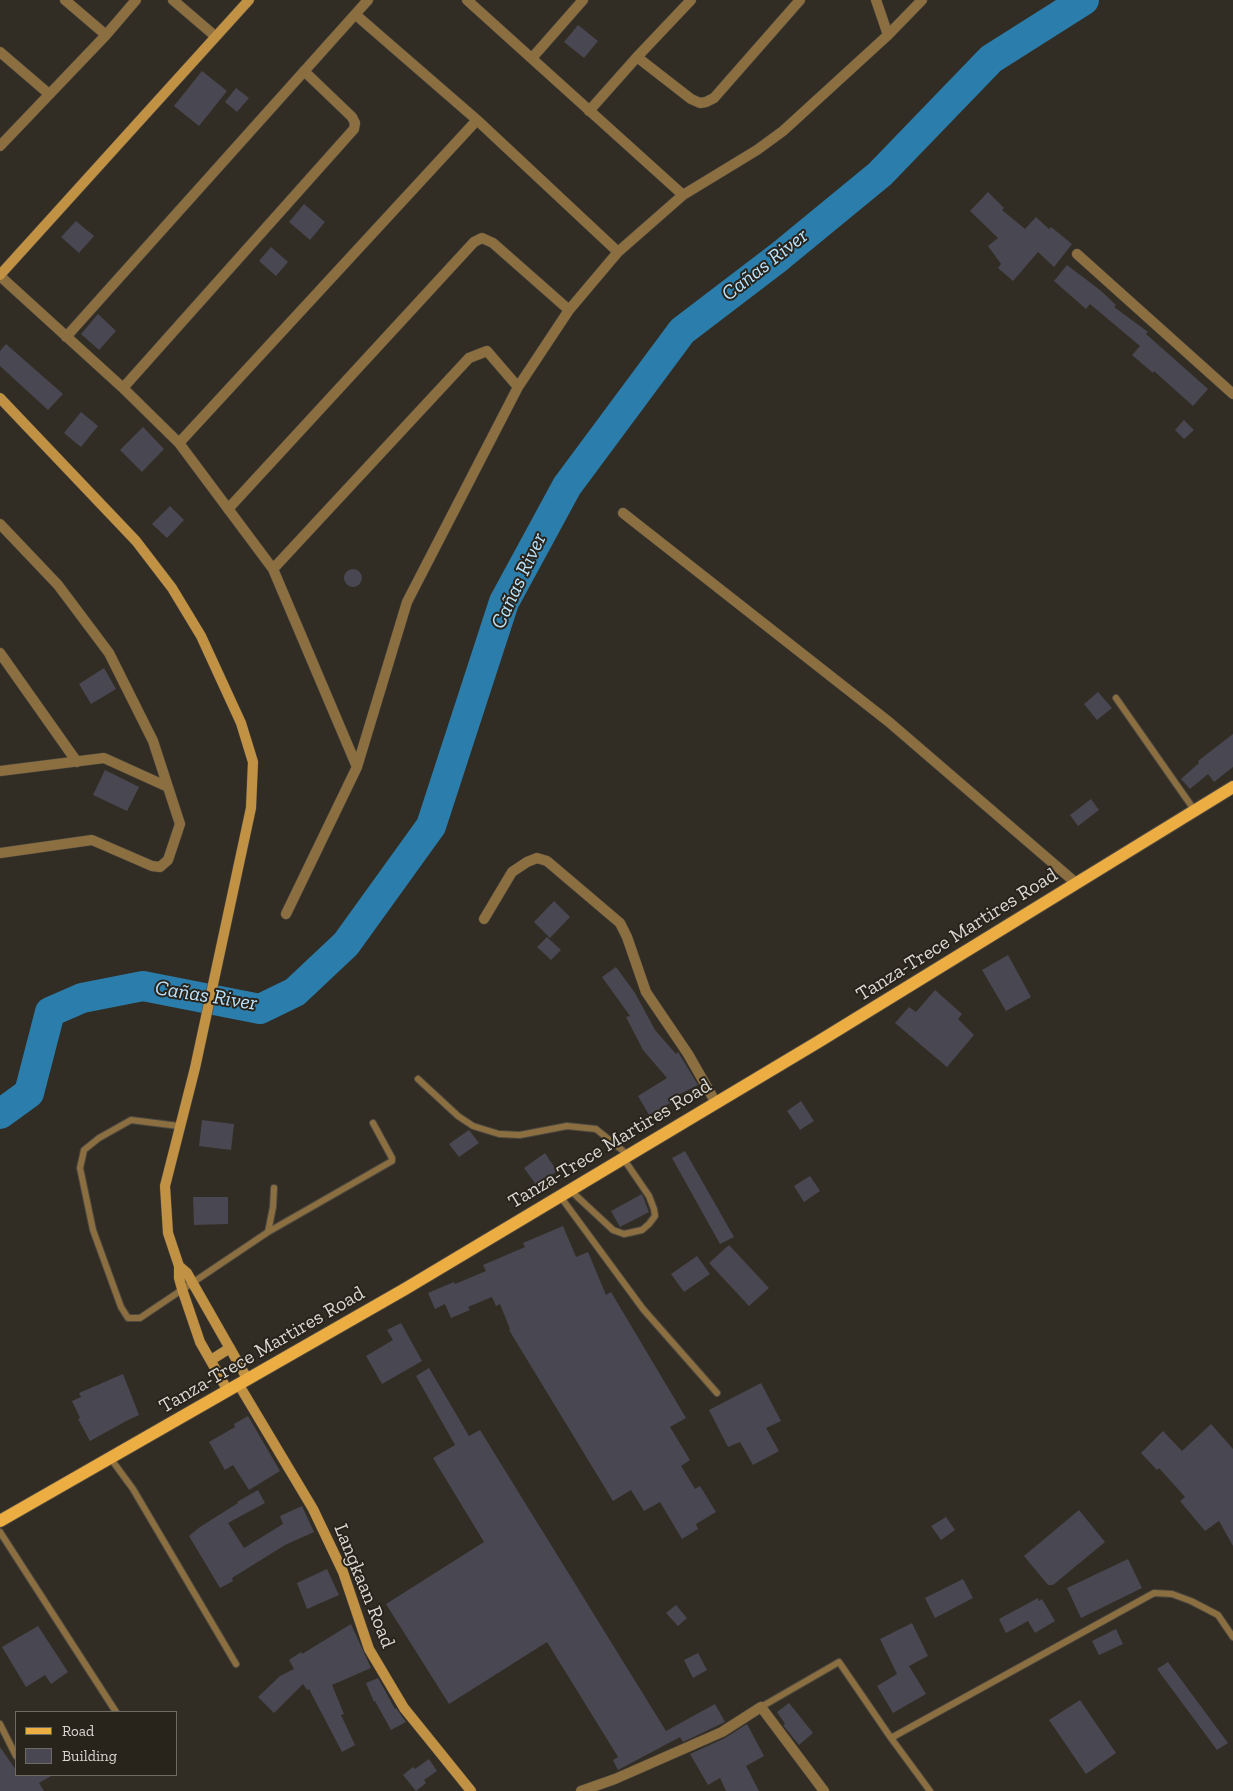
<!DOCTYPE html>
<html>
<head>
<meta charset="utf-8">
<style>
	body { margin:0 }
	#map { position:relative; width:1233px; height:1791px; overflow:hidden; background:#322d24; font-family:"Zilla Slab",serif }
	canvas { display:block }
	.legend { position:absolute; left:15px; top:1711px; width:162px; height:65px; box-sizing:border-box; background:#28231b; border:1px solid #6f6b64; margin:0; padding:6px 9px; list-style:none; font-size:15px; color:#dad7d1 }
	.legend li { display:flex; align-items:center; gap:10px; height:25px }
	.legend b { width:25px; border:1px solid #6f6b64 }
</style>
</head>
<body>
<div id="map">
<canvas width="1233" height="1791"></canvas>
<ul class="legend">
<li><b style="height:6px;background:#ecad43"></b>Road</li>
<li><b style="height:14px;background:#494751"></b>Building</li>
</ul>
</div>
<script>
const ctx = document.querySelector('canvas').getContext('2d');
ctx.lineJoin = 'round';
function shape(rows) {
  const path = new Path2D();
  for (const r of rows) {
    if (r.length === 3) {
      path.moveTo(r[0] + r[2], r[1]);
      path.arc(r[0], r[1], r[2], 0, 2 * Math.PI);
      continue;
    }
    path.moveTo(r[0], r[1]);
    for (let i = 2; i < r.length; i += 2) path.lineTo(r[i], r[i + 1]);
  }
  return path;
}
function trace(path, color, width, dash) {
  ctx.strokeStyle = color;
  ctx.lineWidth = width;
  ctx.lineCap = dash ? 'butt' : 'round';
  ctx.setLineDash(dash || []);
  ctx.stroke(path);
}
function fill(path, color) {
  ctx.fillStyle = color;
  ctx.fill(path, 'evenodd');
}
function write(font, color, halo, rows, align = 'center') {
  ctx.font = font + ' "Zilla Slab",serif';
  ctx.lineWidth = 4;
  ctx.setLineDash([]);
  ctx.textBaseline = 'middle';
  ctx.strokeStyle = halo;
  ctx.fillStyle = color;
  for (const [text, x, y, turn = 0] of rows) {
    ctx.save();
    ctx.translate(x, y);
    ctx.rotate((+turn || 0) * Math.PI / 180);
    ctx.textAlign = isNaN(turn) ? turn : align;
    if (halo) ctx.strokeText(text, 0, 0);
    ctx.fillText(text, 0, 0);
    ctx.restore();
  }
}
trace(shape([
	[0,1114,29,1093,50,1012,82,998,143,986,260,1009,295,992,346,944,431,826,504,602,567,486,682,331,779,257,880,174,991,59,1084,0]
]), '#2b7eab', 30);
fill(shape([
	[578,25,598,41,584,58,564,42],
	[202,71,227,91,199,126,174,106],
	[236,88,249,98,237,112,225,102],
	[988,192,1004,208,1002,210,1025,229,1036,217,1049,229,1051,227,1072,244,1054,267,1038,252,1013,281,998,268,1001,264,988,246,998,238,970,211],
	[304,204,325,222,310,240,289,222],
	[76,221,94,236,79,253,61,237],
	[271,247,288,262,276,276,259,261],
	[1067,265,1100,290,1116,305,1114,307,1148,332,1146,334,1208,389,1193,406,1154,371,1153,373,1132,355,1140,346,1090,304,1086,309,1054,281],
	[98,314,116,331,99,350,81,334],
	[6,344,63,394,48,410,0,366,0,351],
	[81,412,98,426,81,447,64,433],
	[1184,420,1194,430,1184,439,1175,430],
	[143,427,164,449,142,472,120,450],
	[170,506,184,520,167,538,152,524],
	[353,578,9],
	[104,668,116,689,91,704,79,684],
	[1098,692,1112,708,1097,720,1084,704],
	[1233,734,1233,767,1214,782,1208,774,1190,789,1181,779,1199,763,1198,761],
	[105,770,139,787,127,811,93,795],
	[1091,799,1099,810,1078,826,1070,815],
	[554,901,570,917,550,938,534,922],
	[547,937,561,950,551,960,537,947],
	[1008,955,1031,997,1006,1011,982,970],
	[616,967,635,993,655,1030,676,1054,678,1052,698,1085,670,1099,672,1102,649,1115,638,1096,667,1078,643,1050,626,1017,630,1016,602,977],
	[935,990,962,1014,958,1019,974,1035,947,1067,895,1023,909,1007,916,1012],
	[801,1101,814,1121,800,1130,787,1111],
	[202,1120,234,1124,231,1150,199,1146],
	[469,1130,479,1143,459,1157,449,1144],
	[685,1151,734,1237,720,1244,672,1158],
	[545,1153,557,1171,537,1186,524,1168],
	[810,1176,820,1191,804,1202,794,1186],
	[642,1194,649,1212,620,1227,611,1211],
	[193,1197,228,1197,228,1224,194,1225],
	[563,1226,576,1257,588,1252,606,1295,611,1292,686,1418,670,1427,690,1460,681,1466,695,1489,700,1486,716,1512,696,1524,698,1529,682,1539,660,1502,644,1511,631,1490,613,1501,509,1330,510,1329,500,1304,496,1306,492,1297,468,1307,470,1310,451,1318,445,1304,435,1309,428,1293,454,1282,455,1284,486,1271,483,1265,525,1247,523,1243],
	[729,1245,769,1288,749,1306,709,1263],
	[697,1256,710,1274,684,1292,671,1274],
	[401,1323,422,1361,382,1384,366,1356,393,1340,387,1330],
	[429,1368,469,1436,480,1430,666,1731,715,1704,725,1722,683,1742,680,1737,618,1770,613,1760,618,1757,547,1642,449,1704,386,1604,484,1542,433,1458,455,1445,416,1376],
	[123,1374,139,1415,128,1420,90,1441,78,1419,80,1418,72,1401,81,1397,79,1393],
	[761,1383,781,1421,766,1428,779,1451,753,1465,740,1442,728,1447,709,1410],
	[248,1416,280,1471,249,1490,233,1465,225,1470,209,1442,235,1427,234,1424],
	[1211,1424,1233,1449,1233,1546,1219,1521,1205,1531,1180,1501,1185,1497,1159,1468,1157,1470,1141,1453,1163,1431,1182,1451],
	[258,1490,265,1503,228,1523,244,1548,283,1524,280,1516,302,1506,314,1532,285,1545,232,1578,233,1581,220,1588,189,1536,200,1527,238,1503,237,1502],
	[1079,1510,1105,1542,1053,1585,1048,1585,1024,1556],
	[946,1517,955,1530,941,1540,931,1526],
	[1128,1559,1142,1588,1081,1618,1067,1588],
	[327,1569,339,1595,307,1609,297,1583],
	[963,1579,973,1598,935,1618,925,1598],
	[1038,1598,1039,1601,1042,1599,1055,1621,1035,1633,1028,1621,1006,1633,999,1619],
	[676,1605,687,1618,678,1626,666,1613],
	[912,1623,928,1656,909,1666,926,1694,893,1713,877,1686,897,1674,880,1639],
	[351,1624,371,1668,332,1685,344,1714,341,1715,355,1745,342,1752,309,1689,307,1690,303,1684,274,1713,258,1697,280,1676,294,1669,289,1660,301,1652,302,1654],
	[38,1626,68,1672,51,1684,45,1675,26,1687,2,1647],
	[1116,1629,1123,1644,1099,1655,1092,1641],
	[698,1653,707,1670,693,1678,684,1660],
	[1168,1662,1228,1743,1217,1750,1157,1669],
	[378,1678,395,1709,396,1708,406,1722,391,1730,375,1701,374,1702,366,1683],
	[1080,1700,1116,1753,1086,1774,1049,1720],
	[789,1703,813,1733,799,1745,783,1725,785,1724,777,1712],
	[747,1724,764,1756,746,1766,759,1791,726,1791,720,1778,708,1785,690,1754,725,1738],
	[0,1747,16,1770,16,1775,53,1775,39,1783,44,1791,0,1791],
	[429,1759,437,1771,424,1780,426,1783,416,1791,403,1775,413,1767,415,1769]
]), '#494751');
const lane = shape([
	[1116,698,1195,811],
	[418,1079,458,1116,473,1126,499,1134,520,1135,567,1126,596,1129,628,1155],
	[179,1126,131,1120,99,1138,84,1150,80,1168,93,1230,121,1307,128,1318,140,1318,268,1232,392,1161,392,1158,373,1123],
	[570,1190,613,1230,624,1234,642,1230,649,1224,655,1216,654,1209,649,1196,623,1158],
	[560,1196,643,1309,717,1393],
	[268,1232,273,1207,274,1188],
	[111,1459,133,1489,236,1664],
	[0,1532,116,1712],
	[761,1707,839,1662,891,1738,1154,1593,1172,1594,1191,1601,1218,1615,1233,1637],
	[0,1724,16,1756],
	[891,1738,930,1791]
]);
const street = shape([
	[65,0,106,35],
	[173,0,215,36],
	[467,0,683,195],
	[876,0,888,35],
	[356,15,477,120,618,252],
	[0,52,49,94],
	[637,57,691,99,700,103,706,102,714,98,800,0],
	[532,58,583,0],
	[589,111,637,57,691,0],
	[0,146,106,35,136,0],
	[1077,254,1233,394],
	[0,276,123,388,179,443,273,569,357,767],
	[66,337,368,0],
	[123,388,354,129,355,123,352,117,304,71],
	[179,443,477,120],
	[228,509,474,242,482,238,493,243,569,310],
	[623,513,889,722,1076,883],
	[0,524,58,585,109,653,153,741,180,824,168,860,160,867,152,866,92,840,0,853],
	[273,569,469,358,487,351,518,387],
	[0,653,77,762],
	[0,771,104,758,168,787],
	[286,914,357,767,407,602,518,387,569,310,618,252,683,195,757,150,783,131,888,35,922,0],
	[484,919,512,872,527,862,537,858,547,861,620,923,627,937,646,992,688,1054,716,1103],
	[581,1791,615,1779,722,1732,761,1707,824,1791]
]);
const secondary = shape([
	[0,275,249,0],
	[0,398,136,541,172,588,201,636,241,723,253,762,251,808,195,1068,165,1186,168,1233,179,1266,179,1278,182,1289,200,1342,228,1391],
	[179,1266,187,1273,248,1380],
	[211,1360,230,1348],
	[239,1385,313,1509,343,1572,369,1649,404,1708,471,1791]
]);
const primary = shape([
	[0,1521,405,1289,818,1042,1233,787]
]);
trace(lane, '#4d4840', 8);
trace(street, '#4d4840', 11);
trace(secondary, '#4d4840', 11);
trace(primary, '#4d4840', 14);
trace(lane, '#8c6f40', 6);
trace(street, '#8c6f40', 10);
trace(secondary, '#c29244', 10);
trace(primary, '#ecad43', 12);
write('20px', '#dad7d1', '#28231b', [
	["Tanza-Trece Martires Road",957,935,-32],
	["Tanza-Trece Martires Road",610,1144,-31],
	["Tanza-Trece Martires Road",262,1350,-30],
	["Langkaan Road",364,1586,68]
]);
write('italic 21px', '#bbe2fb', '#28231b', [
	["Cañas River",765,265,-38],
	["Cañas River",519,581,-65],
	["Cañas River",206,996,9]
]);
</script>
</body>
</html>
